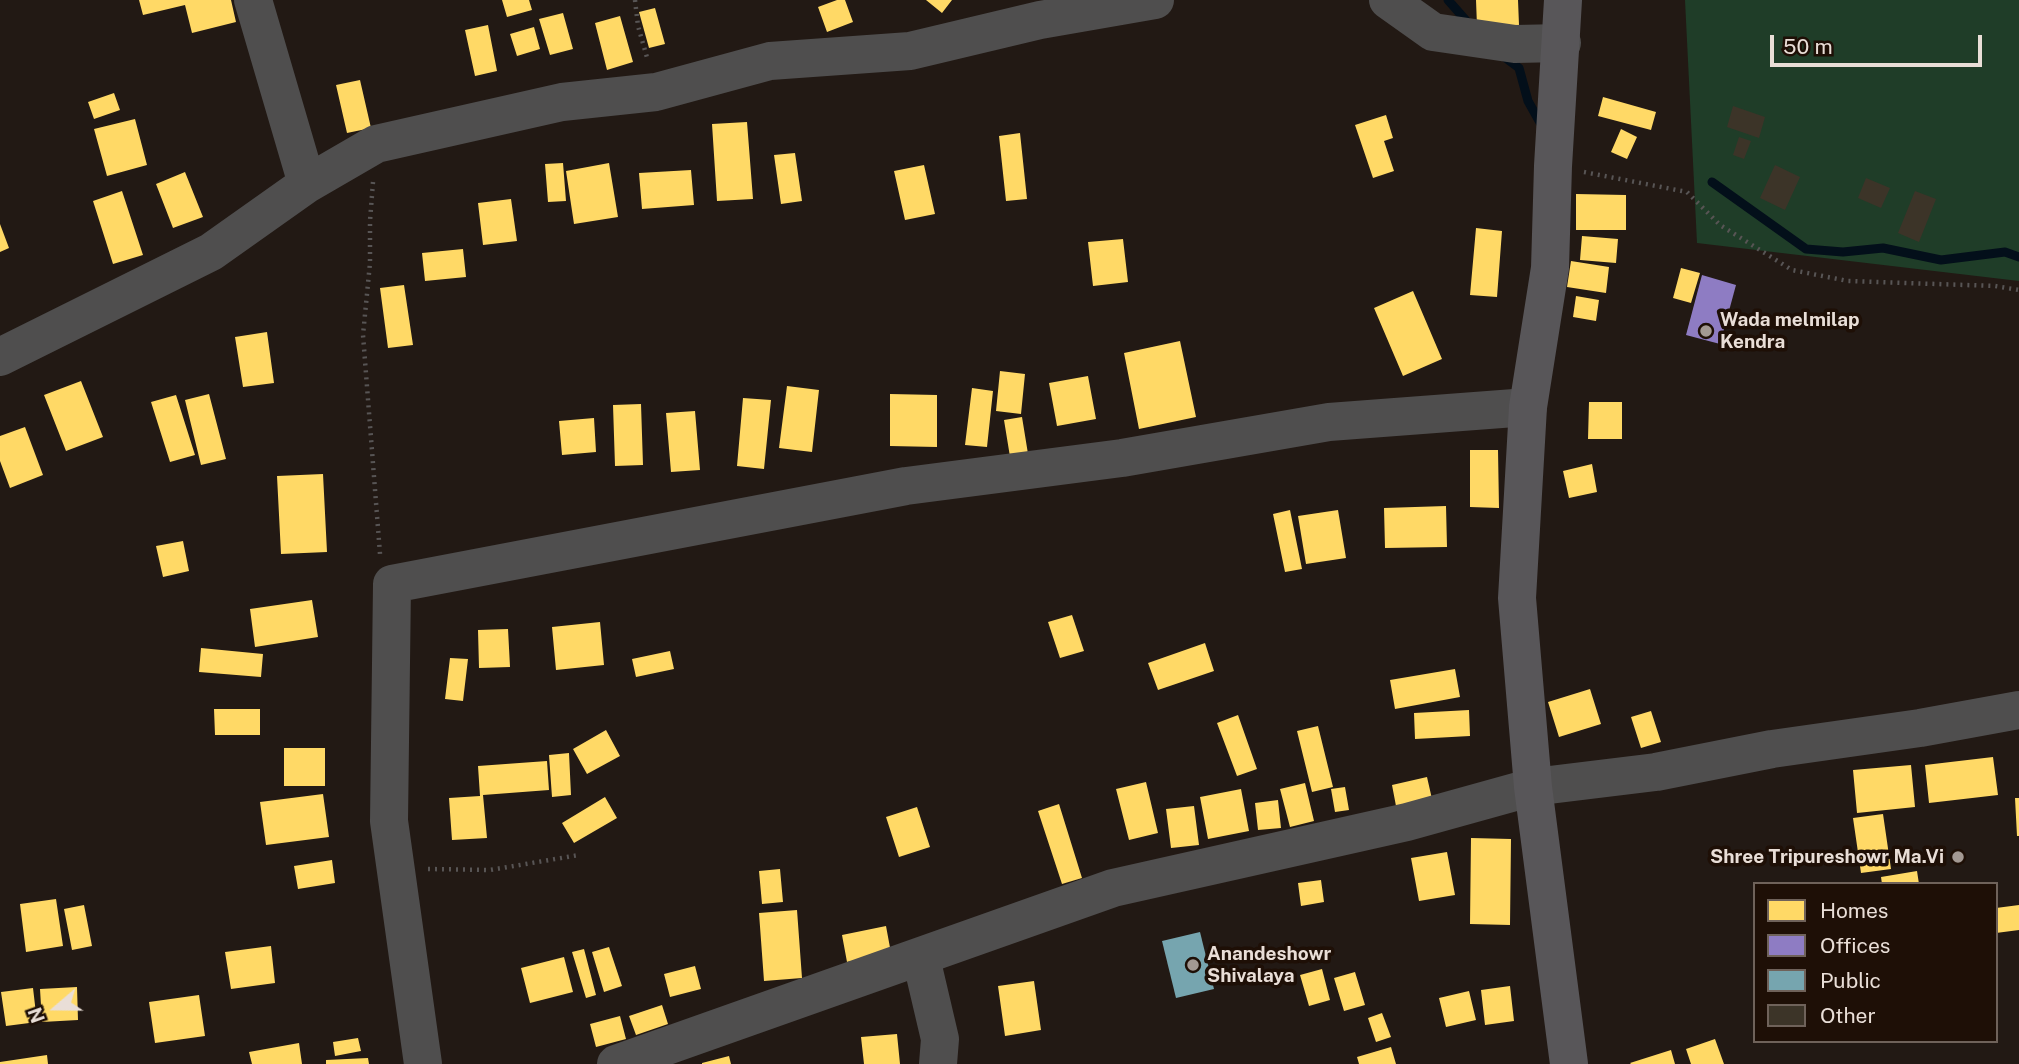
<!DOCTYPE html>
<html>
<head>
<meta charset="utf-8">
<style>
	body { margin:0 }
	#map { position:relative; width:2019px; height:1064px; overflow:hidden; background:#221914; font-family:"Public Sans",sans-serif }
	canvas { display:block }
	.legend { position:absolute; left:1753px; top:882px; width:245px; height:161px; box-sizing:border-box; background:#1e0f06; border:2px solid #6f625a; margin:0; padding:9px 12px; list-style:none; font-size:21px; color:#e9ded7 }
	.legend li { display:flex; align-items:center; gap:14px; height:35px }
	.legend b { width:35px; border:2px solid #6f625a }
	.north { position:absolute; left:21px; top:973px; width:70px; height:70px; -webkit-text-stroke:5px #1e0f06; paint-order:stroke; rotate:250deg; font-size:19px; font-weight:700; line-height:28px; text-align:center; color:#e9ded7 }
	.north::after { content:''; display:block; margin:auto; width:24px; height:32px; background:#e9ded7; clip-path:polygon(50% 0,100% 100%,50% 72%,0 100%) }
	.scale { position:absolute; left:1770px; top:35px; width:212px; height:32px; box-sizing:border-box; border:4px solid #e9ded7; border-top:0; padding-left:9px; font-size:21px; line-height:24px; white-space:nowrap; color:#e9ded7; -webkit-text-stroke:5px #1e0f06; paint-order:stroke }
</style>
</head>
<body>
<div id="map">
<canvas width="2019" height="1064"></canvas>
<ul class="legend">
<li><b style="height:19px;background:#ffd966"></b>Homes</li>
<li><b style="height:19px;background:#8e7cc3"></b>Offices</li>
<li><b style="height:19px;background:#76a5af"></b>Public</li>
<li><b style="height:19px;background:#3c3428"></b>Other</li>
</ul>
<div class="north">N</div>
<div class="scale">50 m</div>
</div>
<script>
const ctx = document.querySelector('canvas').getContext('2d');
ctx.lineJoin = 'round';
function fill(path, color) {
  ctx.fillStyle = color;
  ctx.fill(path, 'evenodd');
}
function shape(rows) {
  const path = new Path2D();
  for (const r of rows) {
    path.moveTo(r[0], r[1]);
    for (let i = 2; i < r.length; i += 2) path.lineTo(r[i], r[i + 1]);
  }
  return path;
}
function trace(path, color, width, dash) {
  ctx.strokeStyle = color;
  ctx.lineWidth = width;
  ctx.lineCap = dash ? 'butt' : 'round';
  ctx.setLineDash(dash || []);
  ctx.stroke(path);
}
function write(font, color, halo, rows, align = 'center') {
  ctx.font = font + ' "Public Sans",sans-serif';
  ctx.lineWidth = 7;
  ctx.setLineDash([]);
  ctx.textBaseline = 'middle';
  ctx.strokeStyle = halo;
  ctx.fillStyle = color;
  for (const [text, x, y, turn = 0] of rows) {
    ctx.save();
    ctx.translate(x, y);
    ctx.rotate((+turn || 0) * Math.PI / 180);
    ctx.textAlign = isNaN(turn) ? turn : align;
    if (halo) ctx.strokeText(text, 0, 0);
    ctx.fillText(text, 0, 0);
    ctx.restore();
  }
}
fill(shape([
	[1685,0,2019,0,2019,281,1697,243]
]), '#1f3d28');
fill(shape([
	[139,0,231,0,236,22,192,33,185,5,143,15],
	[502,0,529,0,532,10,507,17],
	[837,0,845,0,853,22,827,32,818,7],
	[926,0,952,0,942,13],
	[1476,0,1518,0,1519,25,1477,26],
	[655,8,665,44,649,48,639,12],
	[563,13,573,49,550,55,539,19],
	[620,16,633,62,607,70,595,23],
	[488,25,497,71,475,76,465,30],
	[534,27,540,49,517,56,510,34],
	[360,80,371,128,347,133,336,85],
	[114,93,120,110,94,119,88,102],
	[1603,97,1656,112,1651,130,1598,116],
	[1386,115,1393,138,1384,141,1394,171,1373,178,1355,125],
	[135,119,147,165,107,176,94,129],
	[747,122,753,199,717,201,712,124],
	[1621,129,1637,137,1627,159,1611,152],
	[1020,133,1027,199,1006,201,999,136],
	[795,153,802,201,781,204,774,155],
	[563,163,566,201,548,202,545,164],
	[609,163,618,217,574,224,566,171],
	[924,165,935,214,905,220,894,171],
	[691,170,694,205,642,209,639,173],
	[185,172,203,217,173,228,156,184],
	[122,191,143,255,113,264,93,201],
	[1576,194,1626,195,1626,230,1576,230],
	[511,199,517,241,483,245,478,203],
	[0,224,9,248,0,252],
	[1476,228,1502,231,1497,297,1470,295],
	[1582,236,1618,239,1616,263,1580,260],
	[1123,239,1128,282,1093,286,1088,242],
	[463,249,466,277,425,281,422,253],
	[1571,261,1609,267,1606,293,1567,287],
	[1681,268,1700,273,1691,303,1673,298],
	[404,285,413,345,388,348,380,288],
	[1413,291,1442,359,1403,376,1374,308],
	[1576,296,1599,300,1596,321,1573,317],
	[267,332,274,383,243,387,235,337],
	[1180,341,1196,417,1139,429,1124,353],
	[1000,371,1025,374,1021,414,996,411],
	[1088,376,1096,419,1057,426,1049,383],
	[81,381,103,437,66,451,44,395],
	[787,386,819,390,812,452,779,448],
	[972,388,993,391,987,447,965,445],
	[209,394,226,459,201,465,185,400],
	[890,394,937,395,937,447,890,446],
	[176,395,195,455,170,462,151,402],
	[743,398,771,400,764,469,737,466],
	[1589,402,1622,402,1622,439,1588,439],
	[641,404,643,465,615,466,613,405],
	[695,411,700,470,671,472,666,413],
	[1022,417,1029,460,1011,463,1004,420],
	[594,418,596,452,562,455,559,421],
	[25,427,43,475,10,488,0,461,0,436],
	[1470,450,1498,450,1499,508,1470,507],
	[1592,464,1597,492,1569,498,1563,471],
	[323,474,327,552,281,554,277,476],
	[1446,506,1447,547,1385,548,1384,508],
	[1290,510,1302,569,1285,572,1273,514],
	[1338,510,1346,558,1306,564,1298,516],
	[183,541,189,571,163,577,156,546],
	[312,600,318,637,255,647,250,609],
	[1072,615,1084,651,1060,658,1048,622],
	[600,622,604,665,556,670,552,627],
	[508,629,510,667,479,668,478,630],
	[1205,643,1214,671,1158,690,1148,663],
	[201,648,263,654,261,677,199,672],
	[670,651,674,669,636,677,632,659],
	[450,658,468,659,463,701,445,699],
	[1455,669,1460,697,1395,709,1390,680],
	[1590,689,1601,724,1559,737,1548,702],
	[214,709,260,709,260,735,215,735],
	[1469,710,1470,736,1415,739,1414,713],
	[1651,711,1661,742,1641,748,1631,717],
	[1238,715,1257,769,1237,776,1217,723],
	[1318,726,1333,787,1312,792,1297,731],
	[606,730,620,756,587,774,573,749],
	[284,748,325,748,325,786,284,786],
	[569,753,571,795,552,797,549,755],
	[1993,757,1998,795,1929,803,1925,765],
	[547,761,549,790,483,795,487,838,452,840,449,798,480,796,478,766],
	[1911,765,1915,807,1857,813,1853,770],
	[1427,777,1432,799,1396,806,1392,785],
	[1146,782,1158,833,1129,840,1116,789],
	[1305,783,1314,821,1290,827,1280,789],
	[1345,787,1349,810,1335,812,1331,789],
	[1241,789,1249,831,1208,839,1200,797],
	[323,794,329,837,266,845,260,802],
	[605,797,617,818,574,843,562,823],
	[2015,798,2019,798,2019,836,2017,836],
	[1278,800,1281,828,1258,830,1255,803],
	[1059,804,1082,878,1062,884,1038,811],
	[1194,806,1199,845,1171,848,1166,809],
	[917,807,930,847,899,857,886,817],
	[1883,814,1891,869,1861,873,1853,818],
	[1471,838,1511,839,1510,925,1470,924],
	[1447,852,1455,895,1419,901,1411,858],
	[332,860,335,883,298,889,294,866],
	[780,869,783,902,762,904,759,871],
	[1917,871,1919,884,1882,884,1881,877],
	[1321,880,1324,902,1301,906,1298,883],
	[56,899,63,946,26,952,20,904],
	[84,905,92,946,72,950,64,909],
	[2019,905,2019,930,1996,933,1996,908],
	[797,910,802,978,764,981,759,913],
	[886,926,891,953,847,962,842,935],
	[271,946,275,983,231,989,225,952],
	[609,947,622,986,604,992,592,952],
	[584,949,596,995,586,998,572,952],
	[564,957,573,992,530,1003,521,968],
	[695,966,701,989,670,997,664,974],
	[1322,969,1330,1000,1309,1006,1300,975],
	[1355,972,1365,1005,1344,1011,1334,978],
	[1034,981,1041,1030,1005,1036,998,986],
	[1510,986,1514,1021,1485,1025,1481,990],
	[77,987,78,1020,42,1022,40,989],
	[33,988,37,1022,6,1026,1,992],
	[1469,991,1476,1020,1446,1027,1439,998],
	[199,995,205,1036,155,1043,149,1002],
	[662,1005,668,1024,636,1035,629,1016],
	[1382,1013,1391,1037,1376,1042,1368,1018],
	[620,1016,626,1039,596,1047,590,1024],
	[897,1034,900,1064,864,1064,861,1037],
	[358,1038,361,1051,335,1056,333,1042],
	[1715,1039,1724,1064,1691,1064,1686,1049],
	[299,1043,302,1064,252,1064,249,1052],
	[1391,1047,1396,1064,1359,1064,1357,1057],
	[1671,1050,1675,1064,1631,1064,1630,1063],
	[47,1055,48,1064,0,1064,0,1062],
	[729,1056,731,1064,702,1064,702,1063],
	[368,1058,369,1064,326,1064,326,1060]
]), '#ffd966');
fill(shape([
	[1702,275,1736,285,1720,344,1686,335]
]), '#8e7cc3');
fill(shape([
	[1200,932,1214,989,1176,998,1162,941]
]), '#76a5af');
trace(shape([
	[1448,0,1470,25],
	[1503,56,1519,68,1528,101,1542,126],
	[1712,182,1806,249,1843,252,1883,248,1941,260,2005,252,2019,257]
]), '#030f1a', 9);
fill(shape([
	[1733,106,1765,117,1759,138,1727,127],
	[1739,137,1751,141,1744,159,1733,155],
	[1775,165,1800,177,1785,210,1760,198],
	[1866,178,1890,188,1881,208,1858,198],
	[1915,191,1936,199,1919,242,1898,233]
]), '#3c3428');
trace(shape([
	[635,0,638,26,648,61],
	[1584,172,1687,192,1720,225,1792,270,1848,281,1995,286,2019,290],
	[373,182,370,221,370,263,363,335,380,554],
	[428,869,490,870,579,855]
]), '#585555', 4.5, [2, 5]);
trace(shape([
	[253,0,307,184],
	[1388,0,1433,32,1515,44,1562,43],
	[0,357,211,252,307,184,376,144,562,102,656,92,770,61,910,51,1040,20,1155,0],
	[921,958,940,1039,938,1064],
	[423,1064,389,821,392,584,906,486,1122,458,1329,422,1528,407],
	[616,1064,1113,888,1407,822,1533,787,1656,772,1772,749,1920,728,2019,710]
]), '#4f4e4e', 38);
trace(shape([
	[1563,0,1553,166,1550,268,1528,407,1517,598,1533,787,1569,1064]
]), '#585659', 38);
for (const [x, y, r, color] of [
	[1706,331,7,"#a39993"],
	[1958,857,7,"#a39993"],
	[1193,965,7,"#a39993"]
]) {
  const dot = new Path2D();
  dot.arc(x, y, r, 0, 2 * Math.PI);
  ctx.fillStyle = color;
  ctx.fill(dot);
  trace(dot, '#1e0f06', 2.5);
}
write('bold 19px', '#e9ded7', '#1e0f06', [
	["Wada melmilap",1720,320],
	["Kendra",1720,342],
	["Shree Tripureshowr Ma.Vi",1944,857,"right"],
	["Anandeshowr",1207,954],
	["Shivalaya",1207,976]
], 'left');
</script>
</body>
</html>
